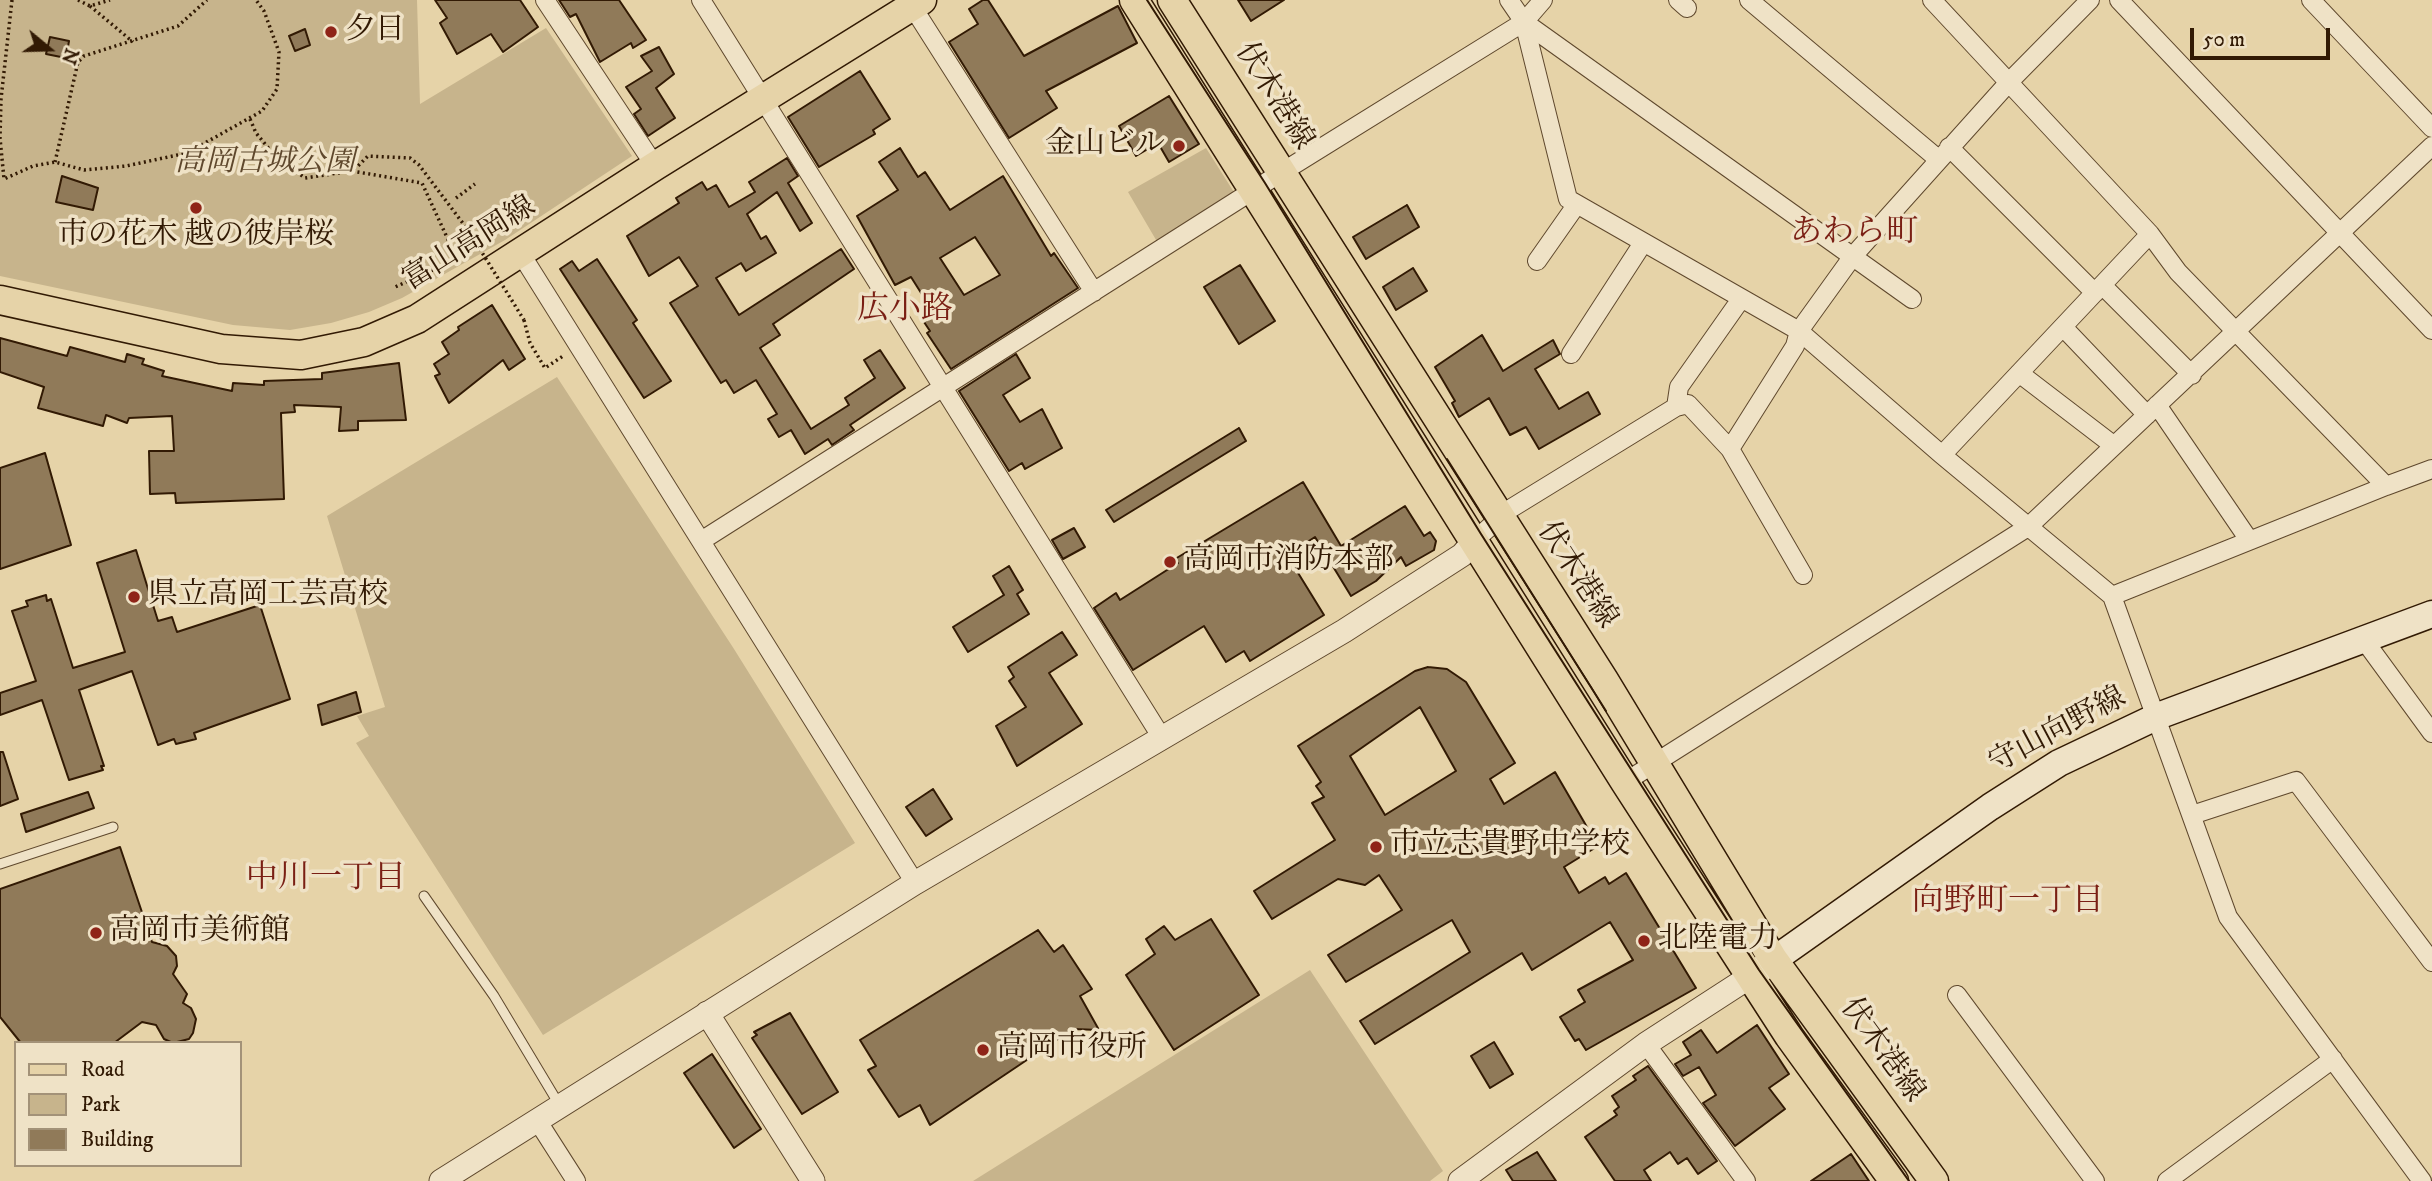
<!DOCTYPE html>
<html>
<head>
<meta charset="utf-8">
<style>
	body { margin:0 }
	#map { position:relative; width:2432px; height:1181px; overflow:hidden; background:#e6d3a8; font-family:"IM FELL DW Pica",serif }
	canvas { display:block }
	.legend { position:absolute; left:14px; top:1041px; width:228px; height:126px; box-sizing:border-box; background:#efe2c6; border:2px solid #a39278; margin:0; padding:9px 12px; list-style:none; font-size:21px; color:#321a04 }
	.legend li { display:flex; align-items:center; gap:14px; height:35px }
	.legend b { width:35px; border:2px solid #a39278 }
	.north { position:absolute; left:14px; top:14px; width:70px; height:70px; -webkit-text-stroke:5px #efe2c6; paint-order:stroke; rotate:109deg; font-size:19px; font-weight:700; line-height:28px; text-align:center; color:#321a04 }
	.north::after { content:''; display:block; margin:auto; width:24px; height:32px; background:#321a04; clip-path:polygon(50% 0,100% 100%,50% 72%,0 100%) }
	.scale { position:absolute; left:2190px; top:28px; width:140px; height:32px; box-sizing:border-box; border:4px solid #321a04; border-top:0; padding-left:9px; font-size:21px; line-height:24px; white-space:nowrap; color:#321a04; -webkit-text-stroke:5px #efe2c6; paint-order:stroke }
</style>
</head>
<body>
<div id="map">
<canvas width="2432" height="1181"></canvas>
<ul class="legend">
<li><b style="height:9px;background:#e6d3a8"></b>Road</li>
<li><b style="height:19px;background:#c7b48c"></b>Park</li>
<li><b style="height:19px;background:#907a59"></b>Building</li>
</ul>
<div class="north">N</div>
<div class="scale">50 m</div>
</div>
<script>
const ctx = document.querySelector('canvas').getContext('2d');
ctx.lineJoin = 'round';
function fill(path, color) {
  ctx.fillStyle = color;
  ctx.fill(path, 'evenodd');
}
function shape(rows) {
  const path = new Path2D();
  for (const r of rows) {
    path.moveTo(r[0], r[1]);
    for (let i = 2; i < r.length; i += 2) path.lineTo(r[i], r[i + 1]);
  }
  return path;
}
function trace(path, color, width, dash) {
  ctx.strokeStyle = color;
  ctx.lineWidth = width;
  ctx.lineCap = dash ? 'butt' : 'round';
  ctx.setLineDash(dash || []);
  ctx.stroke(path);
}
function write(font, color, halo, rows, align = 'center') {
  ctx.font = font + ' "IM FELL DW Pica","Noto Serif JP",serif';
  ctx.lineWidth = 7;
  ctx.setLineDash([]);
  ctx.textBaseline = 'middle';
  ctx.strokeStyle = halo;
  ctx.fillStyle = color;
  for (const [text, x, y, turn = 0] of rows) {
    ctx.save();
    ctx.translate(x, y);
    ctx.rotate((+turn || 0) * Math.PI / 180);
    ctx.textAlign = isNaN(turn) ? turn : align;
    if (halo) ctx.strokeText(text, 0, 0);
    ctx.fillText(text, 0, 0);
    ctx.restore();
  }
}
fill(shape([
	[0,0,417,0,420,104,546,28,632,156,505,240,402,298,369,312,331,323,290,330,233,325,0,276],
	[1206,148,1237,197,1159,245,1128,192],
	[557,377,734,649,855,843,543,1035,356,743,369,736,357,716,385,707,327,516],
	[1310,970,1443,1171,1430,1181,973,1181]
]), '#c7b48c');
const building = shape([
	[435,0,520,0,538,27,503,52,491,34,457,54,440,23,447,18,435,0],
	[559,0,619,0,646,40,633,48,631,43,600,62,576,14,570,17,559,0],
	[983,0,988,0,1024,56,1118,6,1137,43,1046,91,1057,108,1009,138,949,42,978,24,969,9,983,0],
	[1238,0,1284,0,1251,21,1238,0],
	[305,29,310,45,295,51,289,36,305,29],
	[50,37,69,41,66,58,46,54,50,37],
	[659,47,674,74,656,88,675,118,648,136,634,114,641,109,626,87,652,71,641,56,659,47],
	[860,71,890,119,873,130,875,134,819,167,788,117,860,71],
	[1169,96,1199,144,1169,162,1158,143,1136,156,1119,126,1169,96],
	[900,148,918,177,925,172,950,210,1003,176,1051,256,1054,253,1078,288,951,369,927,333,930,331,924,322,935,315,911,277,895,285,857,216,898,190,879,162,900,148],
	[975,237,1000,275,964,295,940,258,975,237],
	[787,158,798,176,788,183,812,223,800,231,777,192,747,214,761,239,766,236,776,253,746,271,741,263,716,278,739,315,841,249,854,269,773,324,780,335,760,348,811,429,849,405,845,398,875,378,864,360,880,350,905,388,850,425,854,430,832,445,828,439,805,454,791,430,779,437,768,419,777,414,756,380,734,393,726,380,721,383,670,303,698,286,679,257,649,276,627,236,679,203,676,198,702,182,707,190,716,185,729,207,755,192,749,182,787,158],
	[62,176,98,188,93,210,56,202,62,176],
	[1407,205,1419,227,1366,259,1353,237,1407,205],
	[597,259,637,320,633,323,671,381,644,398,560,269,572,261,579,271,597,259],
	[1240,265,1275,321,1239,344,1204,287,1240,265],
	[1413,268,1427,291,1396,310,1383,287,1413,268],
	[492,305,525,359,509,370,503,360,449,403,435,376,440,374,434,364,449,354,442,342,459,330,458,327,492,305],
	[1482,335,1503,371,1553,340,1560,354,1535,369,1559,409,1588,392,1600,414,1539,449,1526,427,1510,435,1489,398,1459,417,1452,403,1455,401,1435,367,1482,335],
	[0,338,67,356,70,347,125,362,127,354,144,359,142,364,164,371,162,376,232,391,233,383,264,385,264,381,322,379,322,373,399,363,406,420,358,421,358,430,339,431,341,407,294,405,295,412,281,413,284,499,176,503,175,493,150,494,149,451,174,451,172,416,129,418,127,423,106,415,103,426,38,408,44,387,0,372,0,338],
	[1016,354,1030,378,1003,395,1020,422,1042,409,1062,448,1025,469,1022,463,1009,471,959,391,1016,354],
	[1239,428,1246,441,1114,522,1106,510,1239,428],
	[45,453,71,545,0,569,0,468,45,453],
	[1303,482,1341,546,1405,506,1424,536,1430,532,1436,541,1434,550,1406,566,1401,557,1376,581,1351,596,1315,537,1287,555,1324,615,1250,661,1244,651,1226,662,1204,626,1133,670,1094,608,1116,593,1120,600,1178,563,1175,559,1303,482],
	[1074,528,1085,547,1063,559,1052,540,1074,528],
	[136,550,158,621,172,617,177,632,260,605,290,699,194,733,196,739,176,744,174,739,158,745,132,671,79,690,104,766,101,766,103,770,69,780,42,700,0,715,0,693,36,681,12,611,28,606,26,601,46,595,47,601,51,599,73,668,125,652,97,563,136,550],
	[1009,566,1023,590,1017,594,1029,614,968,652,953,627,1004,595,993,576,1009,566],
	[1062,632,1077,655,1049,673,1082,724,1017,766,996,726,1026,707,1009,681,1014,677,1008,667,1062,632],
	[1428,667,1447,669,1466,682,1515,763,1490,779,1504,804,1555,772,1598,846,1564,867,1579,893,1605,877,1609,884,1626,873,1696,988,1586,1050,1579,1039,1575,1041,1560,1017,1585,1002,1578,990,1633,960,1610,922,1532,970,1522,953,1375,1044,1360,1021,1470,952,1452,920,1346,982,1328,955,1402,910,1379,875,1365,885,1338,879,1272,919,1254,891,1335,840,1312,803,1324,797,1316,786,1321,782,1298,746,1415,671,1428,667],
	[1420,707,1456,771,1385,815,1350,756,1420,707],
	[356,692,361,712,322,725,318,705,356,692],
	[0,752,3,752,18,799,0,806,0,752],
	[933,789,952,819,926,836,906,807,933,789],
	[88,792,94,808,26,832,21,814,88,792],
	[120,847,152,942,167,946,176,956,177,966,173,974,187,994,183,1003,191,1008,196,1019,193,1033,189,1039,173,1043,164,1039,156,1025,142,1022,114,1043,21,1043,0,1017,0,889,120,847],
	[1211,919,1259,995,1174,1050,1126,975,1155,954,1146,939,1164,926,1175,940,1211,919],
	[1038,930,1054,952,1063,945,1092,989,1080,996,1099,1030,1073,1029,930,1125,920,1105,899,1117,868,1070,876,1066,860,1040,1038,930],
	[790,1013,838,1092,802,1114,752,1038,757,1035,754,1032,790,1013],
	[1757,1025,1789,1074,1769,1088,1785,1109,1735,1146,1703,1103,1716,1095,1699,1067,1683,1076,1675,1064,1691,1055,1683,1042,1701,1030,1717,1053,1757,1025],
	[1494,1042,1513,1074,1490,1088,1471,1056,1494,1042],
	[712,1054,761,1129,734,1148,684,1073,712,1054],
	[1648,1066,1717,1161,1698,1174,1687,1158,1678,1164,1670,1152,1644,1170,1651,1181,1615,1181,1585,1137,1617,1115,1614,1111,1619,1107,1612,1096,1636,1080,1633,1076,1648,1066],
	[1537,1152,1556,1181,1513,1181,1506,1170,1537,1152],
	[1851,1154,1869,1181,1811,1181,1851,1154]
]);
fill(building, '#907a59');
trace(building, '#321a04', 2);
const service = shape([
	[0,864,113,827],
	[424,896,494,996,560,1106]
]);
const minor = shape([
	[545,0,655,166],
	[701,0,1162,738],
	[1509,0,1524,22,1568,199,1799,331,1942,455,2112,596,2228,917,2422,1181],
	[1678,0,1687,8],
	[1749,0,1938,159],
	[1932,0,2150,234,2178,272,2386,486,2432,469],
	[2119,0,2432,330],
	[2311,0,2432,128],
	[912,6,1094,292],
	[1524,22,1912,299],
	[1949,147,2095,293],
	[521,254,915,883],
	[1537,261,1577,204],
	[2102,285,2192,375],
	[2063,327,2147,415],
	[1571,354,1643,243],
	[2019,373,2113,445],
	[2157,405,2249,540],
	[1676,407,1679,387,1741,299],
	[1730,449,1795,346,1799,331,1853,256,2010,81,2090,0],
	[1942,455,2150,234],
	[1475,540,1510,509,1676,407,1688,404,1730,449,1803,575],
	[701,541,1271,179,1524,22,1543,0],
	[2112,596,2386,486],
	[2364,640,2432,733],
	[1625,782,2028,527,2432,146],
	[2192,815,2296,781,2432,962],
	[1957,995,2095,1181],
	[1646,1044,1746,1181],
	[537,1120,576,1181],
	[2167,1181,2333,1059]
]);
const tertiary = shape([
	[707,1013,813,1181],
	[441,1181,915,883,1344,631,1462,555,1475,540],
	[1460,1181,1646,1044,1751,976]
]);
const secondary = shape([
	[1751,976,1990,807,2059,763,2158,716,2432,614]
]);
const primary = shape([
	[1134,0,1625,782,1789,1036,1894,1181],
	[1172,0,1604,680,1773,959,1934,1181],
	[0,300,221,349,301,355,364,342,417,319,655,166,922,0]
]);
trace(service, '#5f482d', 11);
trace(minor, '#5f482d', 20);
trace(tertiary, '#5f482d', 25);
trace(secondary, '#321a04', 29);
trace(primary, '#321a04', 31);
trace(shape([
	[12,0,1,99,0,138,4,179,33,166,55,162,84,170,126,166,187,153,262,111,277,89,279,52,264,11,256,0],
	[78,0,90,6,110,0],
	[90,6,133,42],
	[250,119,256,133,275,156,305,178,345,172,357,167,368,156,410,158,419,165,468,230],
	[55,162,78,62,84,56,178,26,207,0],
	[352,171,422,183,457,259,393,288],
	[456,198,475,184],
	[524,320,530,343,545,368,563,356]
]), '#321a04', 3.5, [2, 3.5]);
trace(service, '#efe2c6', 9);
trace(minor, '#efe2c6', 18);
trace(tertiary, '#efe2c6', 23);
trace(secondary, '#efe2c6', 26);
trace(primary, '#e6d3a8', 28);
trace(shape([
	[1147,0,1265,183,1481,534,1759,970,1909,1181],
	[1447,459,1606,711]
]), '#321a04', 2);
trace(shape([
	[468,230,524,320]
]), '#321a04', 3.5, [2, 3.5]);
for (const [x, y, r, color] of [
	[331,32,7,"#8f2418"],
	[1179,146,7,"#8f2418"],
	[196,208,7,"#8f2418"],
	[1170,562,7,"#8f2418"],
	[134,597,7,"#8f2418"],
	[1376,847,7,"#8f2418"],
	[96,933,7,"#8f2418"],
	[1644,941,7,"#8f2418"],
	[983,1050,7,"#8f2418"]
]) {
  const dot = new Path2D();
  dot.arc(x, y, r, 0, 2 * Math.PI);
  ctx.fillStyle = color;
  ctx.fill(dot);
  trace(dot, '#efe2c6', 2.5);
}
write('30px', '#321a04', '#efe2c6', [
	["夕日",345,32],
	["金山ビル",1165,146,"right"],
	["市の花木 越の彼岸桜",196,237,"center"],
	["高岡市消防本部",1184,562],
	["県立高岡工芸高校",148,597],
	["市立志貴野中学校",1390,847],
	["高岡市美術館",110,933],
	["北陸電力",1658,941],
	["高岡市役所",997,1050]
], 'left');
write('30px', '#321a04', '#efe2c6', [
	["伏木港線",1273,97,58],
	["富山高岡線",470,245,-32],
	["伏木港線",1576,576,57],
	["守山向野線",2058,732,-28],
	["伏木港線",1881,1051,54]
]);
write('italic 30px', '#5f482d', '#efe2c6', [
	["高岡古城公園",265,164]
]);
write('32px', '#7a1f14', '#efe2c6', [
	["あわら町",1854,234],
	["広小路",905,311],
	["中川一丁目",326,880],
	["向野町一丁目",2008,903]
]);
</script>
</body>
</html>
